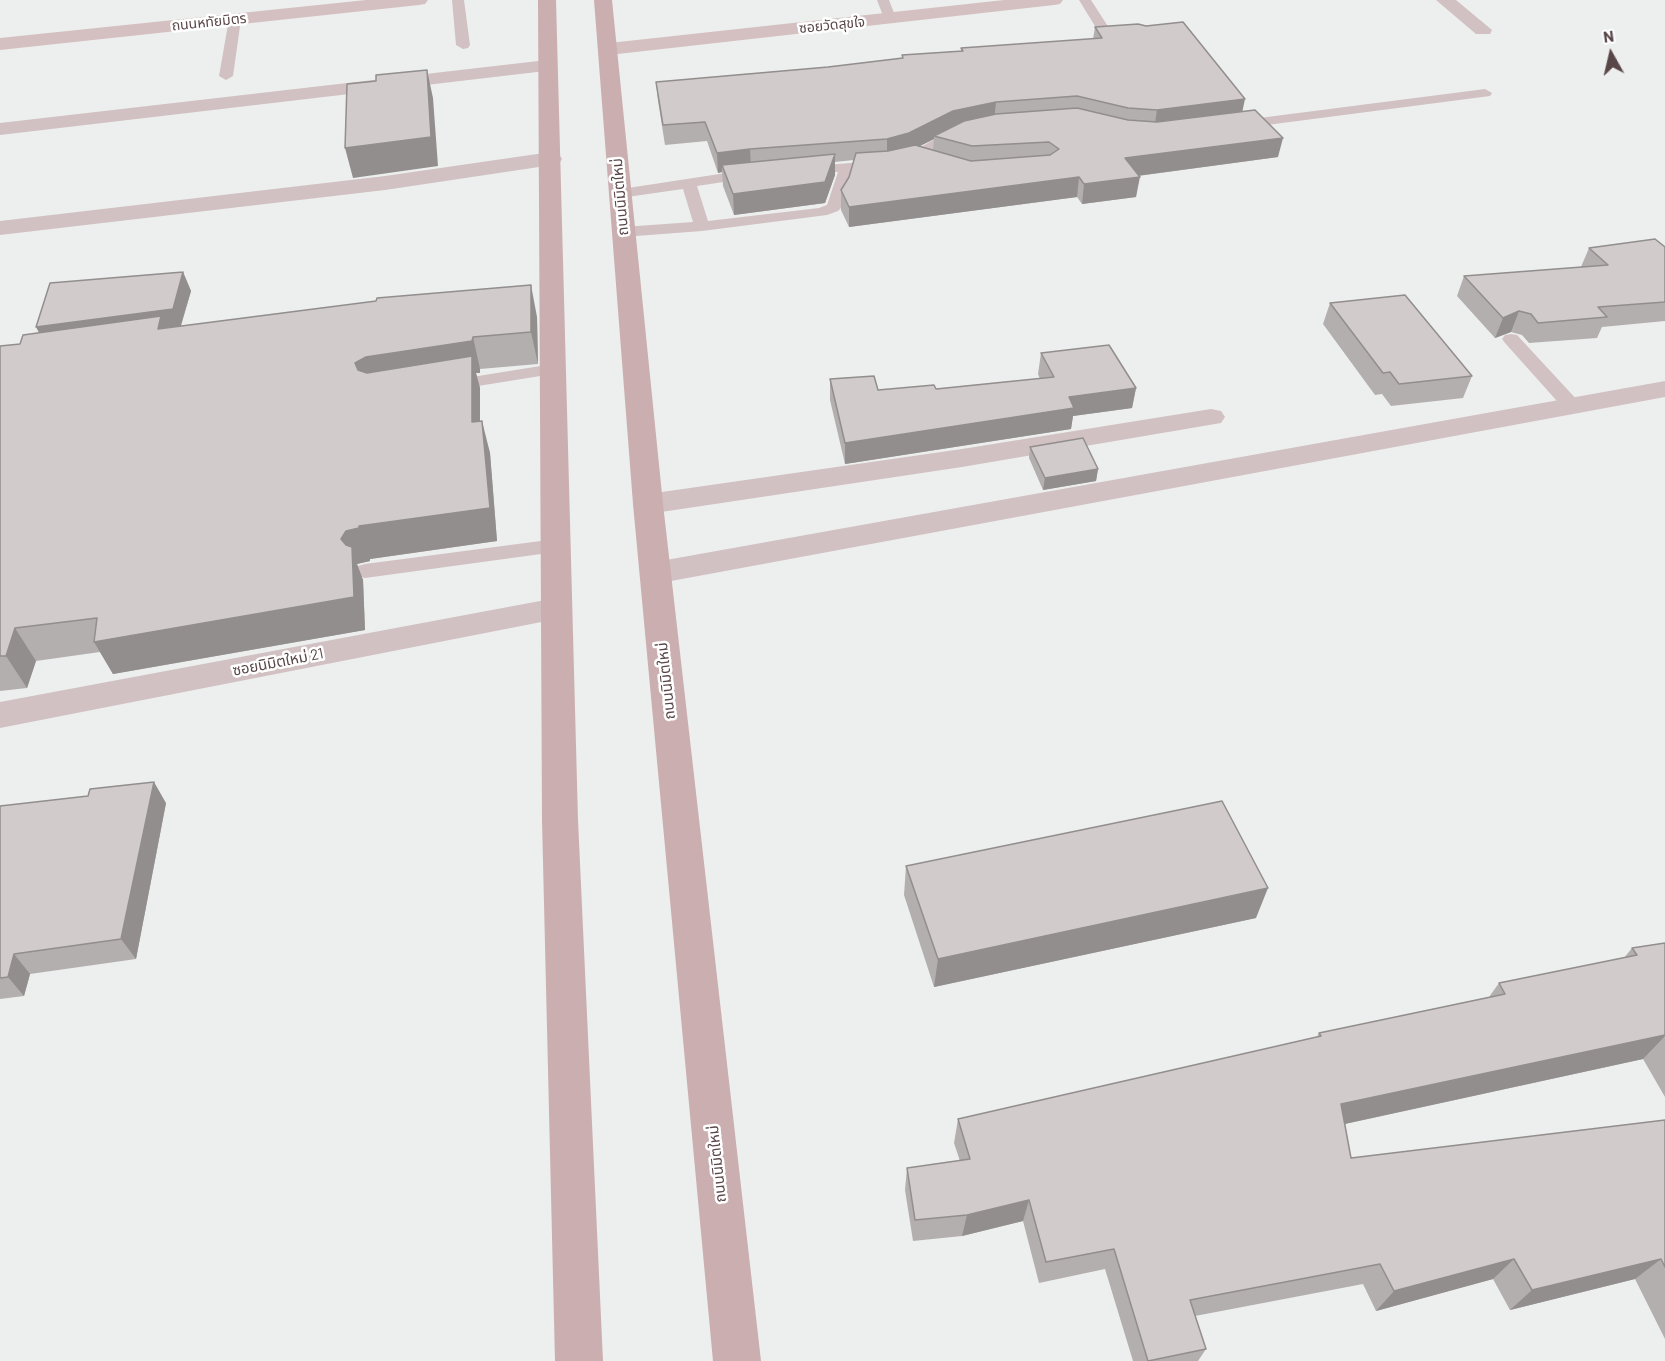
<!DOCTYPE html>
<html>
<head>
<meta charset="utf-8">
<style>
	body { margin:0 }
	#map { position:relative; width:1665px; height:1361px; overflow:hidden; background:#edefee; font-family:Barlow,sans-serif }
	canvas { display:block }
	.north { position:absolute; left:1581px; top:24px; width:60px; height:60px; -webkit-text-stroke:4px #fff; paint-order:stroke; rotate:352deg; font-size:16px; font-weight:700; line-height:24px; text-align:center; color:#594648 }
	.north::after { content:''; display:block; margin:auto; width:21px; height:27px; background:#594648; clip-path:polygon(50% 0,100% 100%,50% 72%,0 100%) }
</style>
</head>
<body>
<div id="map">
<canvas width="1665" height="1361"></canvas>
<div class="north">N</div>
</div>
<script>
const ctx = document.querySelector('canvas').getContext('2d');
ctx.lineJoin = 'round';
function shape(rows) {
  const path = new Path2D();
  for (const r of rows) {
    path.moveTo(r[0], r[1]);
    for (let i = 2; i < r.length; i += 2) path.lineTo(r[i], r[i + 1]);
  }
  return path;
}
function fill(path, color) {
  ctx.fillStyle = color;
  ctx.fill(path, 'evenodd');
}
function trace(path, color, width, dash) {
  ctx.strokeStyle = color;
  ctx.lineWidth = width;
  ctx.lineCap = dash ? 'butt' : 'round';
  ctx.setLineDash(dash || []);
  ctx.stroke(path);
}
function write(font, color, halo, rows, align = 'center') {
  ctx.font = font + ' Barlow,"Noto Sans Thai",sans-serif';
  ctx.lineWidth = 5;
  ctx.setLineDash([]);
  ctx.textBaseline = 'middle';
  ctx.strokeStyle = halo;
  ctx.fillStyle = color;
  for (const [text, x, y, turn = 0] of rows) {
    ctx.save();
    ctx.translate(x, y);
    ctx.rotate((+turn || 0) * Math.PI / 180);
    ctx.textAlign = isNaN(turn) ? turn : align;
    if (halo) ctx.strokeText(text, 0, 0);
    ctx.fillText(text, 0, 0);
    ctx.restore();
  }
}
fill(shape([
	[452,0,464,0,470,45,468,48,463,49,456,45,452,0],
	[877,0,889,0,896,18,895,21,885,21,877,0],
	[1079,0,1091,0,1109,28,1108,31,1098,31,1079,0],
	[235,15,241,19,233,76,226,80,219,76,229,19,235,15],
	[1485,89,1492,93,1490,96,1236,129,1229,125,1236,121,1485,89],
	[961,130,966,131,968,134,966,137,948,143,919,160,887,168,854,171,841,208,838,211,827,215,702,231,623,237,615,232,623,227,693,222,683,189,620,198,612,193,615,190,752,169,760,174,757,177,697,186,708,221,819,208,827,205,838,172,806,174,799,170,801,167,887,160,909,154,938,137,961,130],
	[1511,334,1517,335,1579,402,1581,406,1579,410,1565,410,1505,343,1502,339,1505,335,1511,334],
	[553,364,559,365,562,369,559,373,447,391,441,390,438,386,441,382,447,381,553,364],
	[556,539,563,541,566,546,563,551,365,578,358,576,355,571,358,566,365,564,556,539]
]), '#d1c1c2');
fill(shape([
	[1436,0,1456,0,1492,30,1490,34,1476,34,1436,0],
	[547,60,554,62,557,66,554,70,0,135,0,123,547,60],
	[551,152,559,154,562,159,559,164,385,190,0,235,0,221,385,176,551,152],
	[1665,381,1665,397,655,584,644,580,640,573,644,566,655,562,1665,381],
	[1211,409,1221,411,1225,417,1221,423,962,467,648,514,638,511,633,504,638,497,648,494,962,449,1211,409],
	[556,598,567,601,572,609,567,617,0,728,0,702,556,598]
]), '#d1c1c2');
fill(shape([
	[366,0,428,0,425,4,419,5,0,50,0,38,366,0],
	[1004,0,1063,0,1060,4,1054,5,609,55,602,53,599,49,602,45,609,43,1004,0]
]), '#d5c0c1');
fill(shape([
	[538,0,556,0,578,820,603,1361,555,1361,542,820,538,0],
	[594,0,612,0,663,504,761,1361,713,1361,633,504,594,0]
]), '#cbaeb0');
fill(shape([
	[1095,27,1242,111,1278,157,1138,176,1136,197,1082,204,1077,197,849,227,841,210,841,190,849,177,854,160,835,162,835,175,825,203,734,215,723,186,722,172,718,173,707,141,665,145,658,101,656,82,828,67,902,58,902,55,961,51,961,48,1093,39],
	[934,139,933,150,920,146],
	[1665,247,1665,321,1602,327,1597,338,1529,343,1522,335,1511,332,1495,338,1457,296,1464,276,1581,267,1589,248],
	[183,272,191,291,181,326,537,317,538,364,480,369,480,373,476,373,480,388,480,421,490,453,497,541,370,559,370,561,357,564,363,580,365,630,113,674,100,652,36,661,27,688,0,691,0,346,20,344,39,333],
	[1330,303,1472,376,1463,398,1391,406,1382,394,1375,395,1323,324],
	[1041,353,1136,388,1132,408,1073,416,1071,429,845,464,830,400,830,379,878,390,936,389,1040,379,1038,374],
	[1030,447,1098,469,1096,481,1043,490,1029,458],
	[166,803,136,959,30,974,24,996,0,999,0,806],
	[906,866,1256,918,934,987,904,895],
	[1665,943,1665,1097,1643,1059,1345,1124,1351,1158,1665,1120,1665,1339,1635,1279,1510,1310,1493,1279,1376,1311,1363,1284,1195,1316,1206,1349,1198,1361,1133,1361,1105,1269,1039,1283,1023,1221,962,1236,913,1241,905,1190,907,1168,960,1161,954,1143,958,1119,1317,1037,1319,1033,1489,997,1499,983,1624,958,1632,948]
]), '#b4afaf');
fill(shape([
	[427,70,433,98,438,166,353,178,345,148],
	[1245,99,1241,118,1154,129,1157,110],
	[996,102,994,121,934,136,934,139,908,152,887,158,887,139,953,111],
	[1283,138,1278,157,1121,178,1125,158],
	[750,149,751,168,722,165,722,172,718,173,717,153],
	[835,154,835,175,825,203,734,215,733,194],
	[1079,177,1077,197,849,227,849,207],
	[1140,177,1136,197,1082,204,1084,184],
	[183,272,191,291,180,328,46,346,36,327],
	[531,285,537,317,538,364,531,332],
	[1519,311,1511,332,1495,338,1503,318],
	[473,337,480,369,480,373,476,373,480,388,480,454,365,396,355,363,366,357],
	[1136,388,1132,408,1073,416,1071,429,845,464,845,443,1069,397],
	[482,421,490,453,497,541,370,559,370,561,357,564,363,580,365,630,113,674,94,642,346,531,359,526],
	[1098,469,1096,481,1043,490,1045,478],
	[15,628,36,661,27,688,6,656],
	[154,782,166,803,136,959,121,939],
	[1268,888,1256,918,934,987,938,959],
	[14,954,30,974,24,996,8,977],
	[1665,1035,1665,1036,1643,1059,1326,1128,1341,1104],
	[1029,1200,1023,1221,962,1236,967,1215],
	[1514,1259,1493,1279,1376,1311,1394,1291],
	[1661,1259,1635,1279,1510,1310,1532,1290]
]), '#928e8e');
const building = shape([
	[1183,22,1245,99,1157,110,1128,108,1077,96,996,102,953,111,909,133,887,139,750,149,717,153,705,122,663,125,656,82,828,67,903,58,902,55,963,51,961,48,1102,38,1095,27,1138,24,1146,26,1183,22],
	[427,70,431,137,345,148,347,84,376,81,376,75,427,70],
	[1077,108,1128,120,1157,122,1255,110,1283,138,1125,158,1140,177,1084,184,1079,177,849,207,841,190,849,177,856,153,888,151,915,145,971,161,1050,155,1059,149,1049,142,972,146,934,136,964,121,996,114,1077,108],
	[835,154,825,182,733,194,722,165,835,154],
	[1655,239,1665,247,1665,302,1598,307,1607,317,1538,323,1531,314,1519,311,1503,318,1464,276,1608,265,1589,248,1655,239],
	[183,272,173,309,36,327,50,283,183,272],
	[531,285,531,332,473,337,472,341,366,357,355,363,358,370,367,373,472,356,472,422,482,421,490,508,359,526,359,528,346,531,341,539,346,545,352,547,354,597,94,642,97,618,15,628,6,656,0,656,0,346,20,344,23,335,161,316,158,329,376,301,377,298,531,285],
	[1405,295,1472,376,1399,384,1390,372,1383,373,1330,303,1405,295],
	[1109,345,1136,388,1069,397,1074,408,845,443,830,379,874,376,878,390,934,385,936,389,1054,377,1041,353,1109,345],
	[1083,438,1098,469,1045,478,1030,447,1083,438],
	[154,782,121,939,14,954,8,977,0,978,0,806,88,796,90,789,154,782],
	[1222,801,1268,888,938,959,906,866,1222,801],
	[1665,943,1665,1035,1341,1104,1351,1158,1665,1120,1665,1267,1661,1259,1532,1290,1514,1259,1394,1291,1380,1264,1190,1300,1206,1349,1148,1361,1114,1249,1046,1262,1029,1200,967,1215,915,1220,907,1168,970,1159,958,1119,1321,1036,1319,1033,1505,994,1499,983,1637,955,1632,948,1665,943]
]);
fill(building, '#d1cbcb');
trace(building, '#928e8e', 1.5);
write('14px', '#594648', '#fff', [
	["ถนนหทัยมิตร",209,22,-6],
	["ซอยวัดสุขใจ",832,25,-6]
]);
write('15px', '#594648', '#fff', [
	["ถนนนิมิตใหม่",620,197,-95],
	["ซอยนิมิตใหม่ 21",278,662,-11],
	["ถนนนิมิตใหม่",666,681,-96],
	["ถนนนิมิตใหม่",717,1164,-96]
]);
</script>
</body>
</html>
